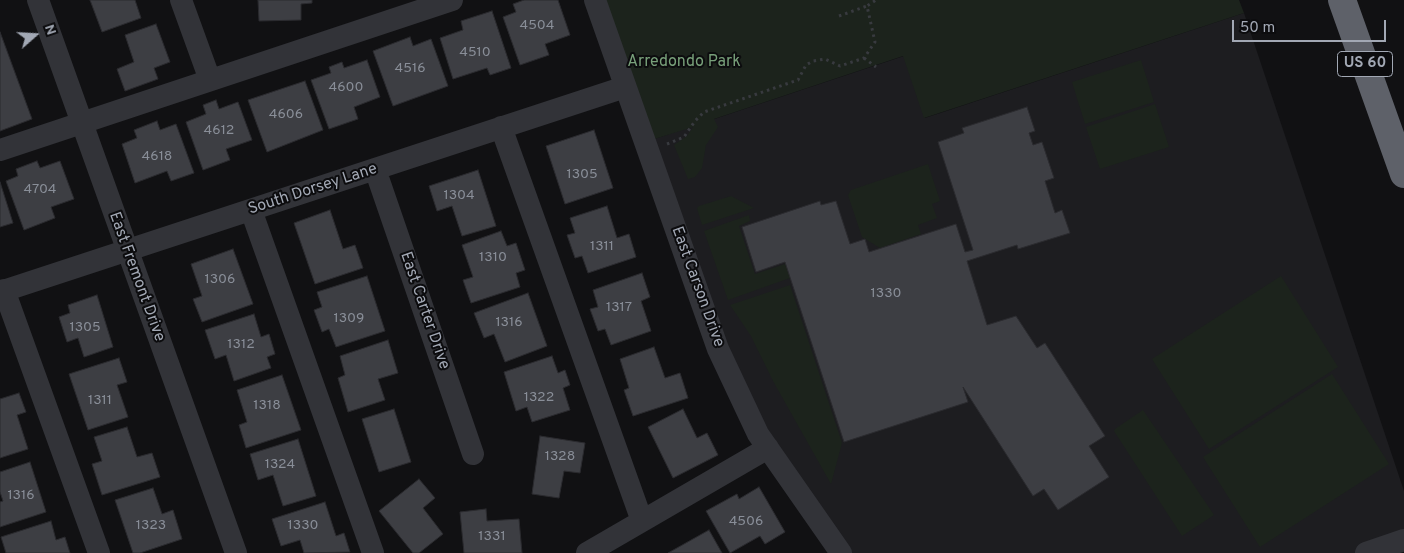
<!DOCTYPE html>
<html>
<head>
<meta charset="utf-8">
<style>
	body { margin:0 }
	#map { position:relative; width:1404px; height:553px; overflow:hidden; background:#111113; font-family:Overpass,sans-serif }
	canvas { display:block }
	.north { position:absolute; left:10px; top:10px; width:50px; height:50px; -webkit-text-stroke:4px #0c0c0e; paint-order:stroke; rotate:71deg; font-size:14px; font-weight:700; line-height:20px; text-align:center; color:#a2a8b4 }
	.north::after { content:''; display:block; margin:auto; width:18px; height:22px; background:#a2a8b4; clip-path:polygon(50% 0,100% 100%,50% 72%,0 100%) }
	.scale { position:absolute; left:1232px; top:20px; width:154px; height:22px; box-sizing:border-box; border:2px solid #a2a8b4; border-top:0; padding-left:6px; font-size:15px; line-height:18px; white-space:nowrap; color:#a2a8b4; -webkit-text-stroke:4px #0c0c0e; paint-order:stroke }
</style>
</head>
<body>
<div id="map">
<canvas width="1404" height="553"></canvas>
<div class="north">N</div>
<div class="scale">50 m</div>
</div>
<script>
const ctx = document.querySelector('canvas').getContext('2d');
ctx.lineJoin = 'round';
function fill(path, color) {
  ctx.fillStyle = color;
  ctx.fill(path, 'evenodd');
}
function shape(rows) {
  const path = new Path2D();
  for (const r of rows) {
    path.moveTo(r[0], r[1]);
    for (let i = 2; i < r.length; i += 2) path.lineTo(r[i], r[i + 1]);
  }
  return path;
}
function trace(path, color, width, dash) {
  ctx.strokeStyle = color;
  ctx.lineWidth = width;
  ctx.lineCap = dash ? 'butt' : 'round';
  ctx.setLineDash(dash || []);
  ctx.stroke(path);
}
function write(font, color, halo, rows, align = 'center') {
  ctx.font = font + ' Overpass,sans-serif';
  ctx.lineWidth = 4;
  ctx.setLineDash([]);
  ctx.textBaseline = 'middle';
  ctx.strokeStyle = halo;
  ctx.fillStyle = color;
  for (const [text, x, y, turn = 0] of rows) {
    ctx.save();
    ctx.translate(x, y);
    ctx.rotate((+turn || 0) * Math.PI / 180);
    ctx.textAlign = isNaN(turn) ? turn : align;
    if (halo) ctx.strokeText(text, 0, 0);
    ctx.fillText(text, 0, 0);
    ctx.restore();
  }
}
fill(shape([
	[1244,13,1404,491,1404,540,1366,553,841,553,768,448,645,142,904,56,925,118]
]), '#1d1d20');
fill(shape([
	[595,0,1239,0,1244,13,924,118,903,56,714,119,718,127,706,145,702,168,695,177,688,179,674,145,687,136,693,127,645,142],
	[1141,60,1154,102,1085,124,1072,82],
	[1155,104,1169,147,1100,169,1086,127],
	[928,164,940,201,932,204,937,218,918,225,921,234,880,248,862,237,848,195,851,190],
	[731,196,754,208,702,225,697,208,699,206],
	[749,215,750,221,739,226,755,274,785,264,790,278,728,300,704,231],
	[1281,276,1338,367,1209,449,1152,359],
	[790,285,842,443,831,484,773,381,751,336,730,305],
	[1332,374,1389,464,1260,547,1203,457],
	[1143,410,1214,515,1182,536,1114,431,1115,429]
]), '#1c231c');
const building = shape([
	[90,0,135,0,141,18,102,32,90,0],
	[258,0,312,0,312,3,301,4,301,20,259,21,258,0],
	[524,0,558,0,570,35,545,44,549,55,520,65,503,17,516,12,513,4,524,0],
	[492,11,511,68,490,75,487,68,453,79,440,38,463,30,461,21,492,11],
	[156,24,170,62,154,68,158,79,125,91,117,69,134,62,125,35,156,24],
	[0,32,32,119,0,131,0,32],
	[410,37,413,46,431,39,448,86,393,106,373,51,410,37],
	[367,60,380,97,354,107,358,119,329,129,311,80,331,73,329,67,342,62,344,68,367,60],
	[305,81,323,130,267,152,248,100,305,81],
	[216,100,219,109,238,102,252,140,226,149,230,160,203,170,186,122,206,114,203,105,216,100],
	[1027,107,1035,131,1029,133,1033,145,1042,142,1054,178,1045,181,1055,213,1062,210,1070,233,1018,249,1017,245,967,261,987,325,1016,316,1037,348,1045,343,1105,436,1089,446,1109,477,1058,510,1044,489,1033,496,963,387,968,402,844,442,785,262,756,272,742,227,820,201,821,205,836,201,850,244,865,239,869,252,956,224,965,252,973,250,938,142,964,133,962,128,1027,107],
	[157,121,160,130,176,124,194,173,171,181,167,171,135,183,122,144,137,138,134,130,157,121],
	[594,130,613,188,565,204,546,146,594,130],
	[37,161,40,168,60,161,74,199,51,207,55,218,24,230,6,181,18,176,16,169,37,161],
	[478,170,496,226,462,236,452,206,437,211,429,186,478,170],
	[0,182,13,223,0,227,0,182],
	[607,206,617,238,629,234,636,257,588,273,582,256,575,258,567,235,575,233,570,218,607,206],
	[330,210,343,249,355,245,363,268,315,284,294,223,330,210],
	[501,231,507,246,516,243,525,270,516,273,520,287,471,303,463,280,473,277,462,245,501,231],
	[233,249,253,304,202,322,193,299,202,296,191,264,233,249],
	[642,273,650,297,641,301,651,331,611,345,605,329,598,331,590,309,598,307,593,290,642,273],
	[367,276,385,331,336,347,329,329,322,332,314,310,322,307,317,292,367,276],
	[528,293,547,346,505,362,494,334,484,338,474,313,528,293],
	[97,295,113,347,84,357,78,338,67,342,59,317,70,313,68,305,97,295],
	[254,314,261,337,269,334,275,354,267,357,271,368,234,381,226,355,215,359,205,330,254,314],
	[388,340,398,373,378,379,385,400,348,412,338,378,345,375,340,356,388,340],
	[654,347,665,378,680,373,688,398,633,416,624,390,629,388,620,359,654,347],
	[552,356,558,373,565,370,570,385,563,388,570,410,532,422,527,407,516,411,504,372,552,356],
	[119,358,127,382,117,385,128,417,88,430,69,374,119,358],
	[282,375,301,430,246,448,239,425,247,422,237,390,282,375],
	[19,393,26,412,17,415,28,449,0,458,0,399,19,393],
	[394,409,411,462,379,472,362,419,394,409],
	[683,409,697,438,707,433,718,455,673,478,648,427,683,409],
	[127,427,137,457,152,453,160,477,102,495,92,464,102,461,94,437,127,427],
	[540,436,585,443,580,473,564,471,559,498,532,494,540,436],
	[298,439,316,496,283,506,273,475,258,480,250,454,298,439],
	[30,462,46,512,0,527,0,502,3,501,0,492,0,472,30,462],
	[419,479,435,498,423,508,443,534,419,553,413,553,379,511,419,479],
	[759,487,785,532,765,544,760,536,730,553,706,511,737,494,739,499,759,487],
	[153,488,162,514,173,510,182,539,140,553,133,553,115,500,153,488],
	[325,502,336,536,344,533,350,552,304,553,300,540,281,546,272,519,325,502],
	[486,509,487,521,519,519,522,553,464,553,460,512,486,509],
	[51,521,56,540,65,537,70,553,6,553,1,537,51,521],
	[709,530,722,553,668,553,709,530]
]);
fill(building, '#3d3e43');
trace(building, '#2b2b2f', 1);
trace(shape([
	[839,16,867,6],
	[864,58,876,67],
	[667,144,684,137,695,121,704,112,798,80,806,65,813,61,825,59,840,66,864,58,875,42,867,6,876,0]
]), '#383a3f', 3, [2.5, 4]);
trace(shape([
	[38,0,236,553],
	[181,0,210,80],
	[595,0,718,349,758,434,841,553],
	[501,127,642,521],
	[0,150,452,0],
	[375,169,473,454],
	[251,210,373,553],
	[4,290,99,553],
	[0,292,625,87],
	[587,553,768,448],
	[1366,553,1404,540]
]), '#323338', 22);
trace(shape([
	[1342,0,1404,174]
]), '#5e6169', 28);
write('14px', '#898e98', null, [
	["4504",537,26],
	["4510",475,53],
	["4516",410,69],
	["4600",346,88],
	["4606",286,115],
	["4612",219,131],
	["4618",157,157],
	["1305",582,175],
	["4704",40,190],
	["1304",459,196],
	["1311",602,247],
	["1310",493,258],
	["1306",220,280],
	["1330",886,294],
	["1317",619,308],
	["1309",349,319],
	["1316",509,323],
	["1305",85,328],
	["1312",241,345],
	["1322",539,398],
	["1311",100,401],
	["1318",267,406],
	["1328",560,457],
	["1324",280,465],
	["1316",21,496],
	["4506",746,522],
	["1323",151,526],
	["1330",303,526],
	["1331",492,537]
]);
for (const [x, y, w] of [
	[1365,64,55]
]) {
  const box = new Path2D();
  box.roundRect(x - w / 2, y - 12.5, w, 25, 4);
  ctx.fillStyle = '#0c0c0e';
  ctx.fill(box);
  trace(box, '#a2a8b4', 1);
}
write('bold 15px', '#a2a8b4', null, [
	["US 60",1365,64]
]);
write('16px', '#78a07a', '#0c0c0e', [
	["Arredondo Park",684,63]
]);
write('16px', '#a2a8b4', '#0c0c0e', [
	["South Dorsey Lane",313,190,-18],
	["East Fremont Drive",136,277,70],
	["East Carson Drive",697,287,70],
	["East Carter Drive",424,311,71]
]);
</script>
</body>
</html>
